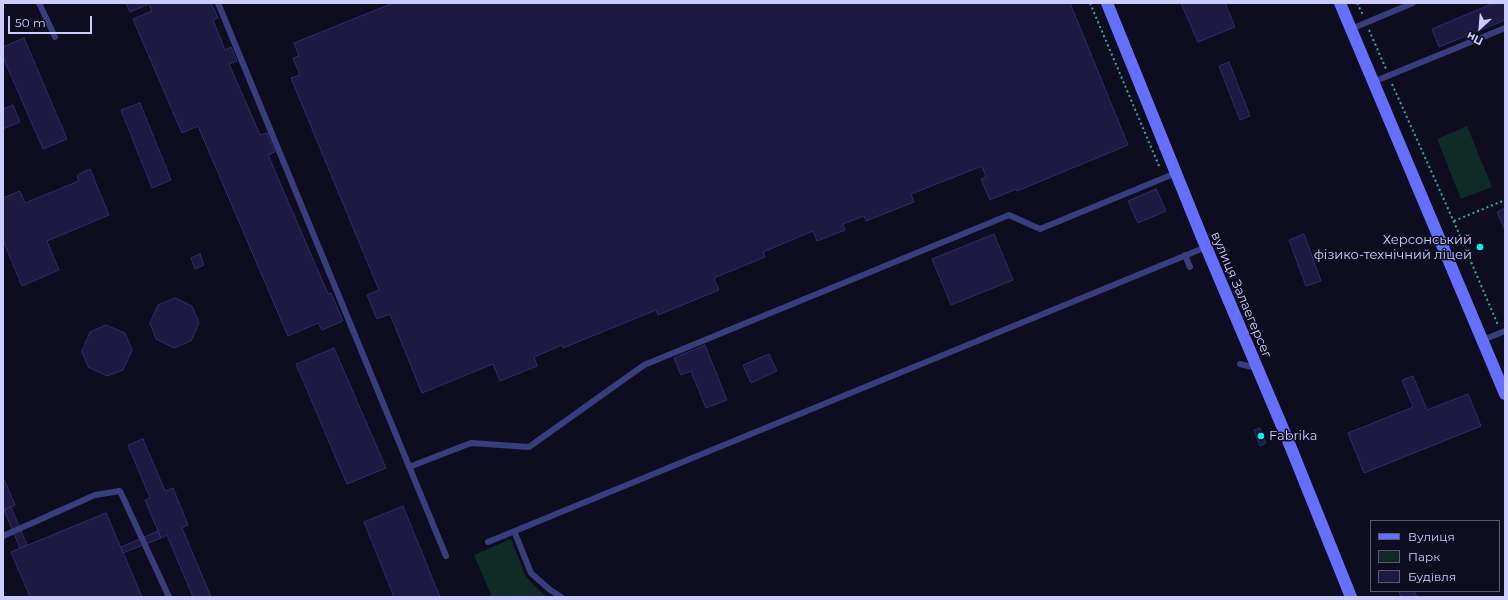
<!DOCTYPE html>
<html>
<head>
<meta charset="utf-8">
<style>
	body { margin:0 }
	#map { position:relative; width:1508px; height:600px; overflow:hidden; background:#0e0d20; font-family:Montserrat,sans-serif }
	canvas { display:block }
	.frame { position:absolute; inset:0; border:4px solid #cdccfe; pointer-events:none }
	.legend { position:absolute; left:1370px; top:520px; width:130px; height:72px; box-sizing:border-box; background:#0e0d20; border:1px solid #5a5979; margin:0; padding:5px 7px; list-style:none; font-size:12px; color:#cdccfe }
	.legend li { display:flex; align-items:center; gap:8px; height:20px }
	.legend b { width:20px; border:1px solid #5a5979 }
	.north { position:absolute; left:1460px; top:8px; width:40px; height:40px; -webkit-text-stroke:3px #0e0d20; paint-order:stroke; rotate:206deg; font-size:11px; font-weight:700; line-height:16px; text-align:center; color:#cdccfe }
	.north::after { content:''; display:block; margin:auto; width:14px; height:18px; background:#cdccfe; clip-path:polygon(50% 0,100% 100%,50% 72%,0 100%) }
	.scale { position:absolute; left:8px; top:16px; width:84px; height:18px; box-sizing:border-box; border:2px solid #cdccfe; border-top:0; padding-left:5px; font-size:12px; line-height:14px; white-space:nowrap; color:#cdccfe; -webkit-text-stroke:3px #0e0d20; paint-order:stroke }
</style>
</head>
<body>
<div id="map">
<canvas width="1508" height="600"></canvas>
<div class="frame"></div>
<ul class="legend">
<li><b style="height:5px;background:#6470fd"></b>Вулиця</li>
<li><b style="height:11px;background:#102a26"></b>Парк</li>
<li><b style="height:11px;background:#1d1940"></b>Будівля</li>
</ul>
<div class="north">Пн</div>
<div class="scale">50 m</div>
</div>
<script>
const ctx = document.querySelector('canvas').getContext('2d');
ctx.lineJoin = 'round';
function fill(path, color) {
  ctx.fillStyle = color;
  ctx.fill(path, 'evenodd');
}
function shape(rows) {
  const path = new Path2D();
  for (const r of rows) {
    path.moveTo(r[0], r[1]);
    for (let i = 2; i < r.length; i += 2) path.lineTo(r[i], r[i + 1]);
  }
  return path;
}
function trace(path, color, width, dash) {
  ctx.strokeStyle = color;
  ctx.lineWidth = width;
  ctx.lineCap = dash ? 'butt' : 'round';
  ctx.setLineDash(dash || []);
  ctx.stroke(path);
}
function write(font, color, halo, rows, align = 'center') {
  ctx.font = font + ' Montserrat,sans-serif';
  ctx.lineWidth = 3;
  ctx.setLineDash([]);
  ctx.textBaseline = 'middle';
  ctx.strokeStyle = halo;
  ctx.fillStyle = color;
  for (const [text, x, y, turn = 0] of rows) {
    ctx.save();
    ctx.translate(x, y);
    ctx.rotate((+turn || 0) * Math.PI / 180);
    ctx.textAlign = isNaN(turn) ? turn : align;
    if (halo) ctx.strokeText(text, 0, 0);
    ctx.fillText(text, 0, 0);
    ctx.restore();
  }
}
fill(shape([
	[1467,126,1492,187,1461,199,1437,139],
	[511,539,526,577,546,597,492,597,474,555]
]), '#102a26');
const building = shape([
	[126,3,211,3,218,18,213,20,225,50,231,47,237,61,229,64,260,135,267,133,275,152,268,155,328,294,331,293,343,321,322,330,318,323,288,336,198,126,182,133,133,19,152,11,149,4,130,12,126,3],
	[393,3,1070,3,1128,145,1017,191,1016,189,990,200,981,179,986,177,982,166,911,194,914,202,866,221,864,216,843,224,845,230,817,241,813,231,763,252,765,257,714,278,719,290,658,315,656,310,563,348,562,345,534,357,537,366,500,381,493,364,422,393,390,314,377,319,367,295,379,290,291,78,300,75,293,58,299,56,294,43,393,3],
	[1181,3,1225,3,1235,27,1198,42,1181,3],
	[1494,3,1505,3,1505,20,1439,47,1432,29,1494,3],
	[24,38,67,139,43,149,3,57,3,47,24,38],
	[1229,62,1250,116,1240,120,1219,66,1229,62],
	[140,103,171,180,152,188,121,110,140,103],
	[13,105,20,122,3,129,3,109,13,105],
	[90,169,109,215,47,241,59,270,22,286,3,240,3,198,20,191,25,203,79,181,77,175,90,169],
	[1156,189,1166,211,1138,223,1128,201,1156,189],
	[1505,208,1505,230,1497,212,1505,208],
	[994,234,1013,280,951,305,932,259,994,234],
	[1304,234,1321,281,1306,286,1289,240,1304,234],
	[200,254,204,265,195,269,191,258,200,254],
	[175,298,192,306,199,323,191,341,174,348,156,339,150,323,158,305,175,298],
	[106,325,125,333,132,350,123,370,107,376,88,367,82,351,90,332,106,325],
	[705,345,727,400,706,408,691,371,681,375,674,358,705,345],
	[334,348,386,468,347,484,296,364,334,348],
	[769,354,777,371,751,383,743,365,769,354],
	[1413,376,1427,410,1468,394,1481,426,1364,473,1348,433,1413,407,1402,380,1413,376],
	[1260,428,1266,443,1260,446,1254,430,1260,428],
	[143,439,165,491,173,488,188,525,182,528,211,597,193,597,167,535,161,538,145,500,150,498,128,445,143,439],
	[5,481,15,505,3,510,3,482,5,481],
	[403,506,440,597,394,597,364,522,403,506],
	[11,507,27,545,20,548,4,510,11,507],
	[106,513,142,597,30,597,11,552,106,513],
	[158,531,161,538,123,553,121,547,158,531],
	[1399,591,1414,591,1417,597,1401,597,1399,591]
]);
fill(building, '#1d1940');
trace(building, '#322b6c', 1);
trace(shape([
	[1090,3,1159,166],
	[1357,3,1363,15],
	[1369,30,1386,69],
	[1392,84,1454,222,1498,325],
	[1454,221,1505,200]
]), '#2fb09b', 2, [2, 3]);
trace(shape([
	[39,3,55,37],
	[218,3,446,556],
	[1351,29,1413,3],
	[1373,82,1505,28],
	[1185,255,1190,267],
	[1483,340,1505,331],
	[1240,364,1257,368],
	[409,467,471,443,529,447,644,365,1009,215,1040,229,1176,173],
	[514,531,531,573,549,589,561,597],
	[3,536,95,495,120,491,169,597],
	[488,542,1206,247]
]), '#383d7e', 6);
trace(shape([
	[1107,3,1201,235,1287,438,1351,597],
	[1340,3,1505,394]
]), '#6470fd', 12);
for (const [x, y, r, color] of [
	[1480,247,4,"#03f4f4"],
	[1261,436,4,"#03f4f4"]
]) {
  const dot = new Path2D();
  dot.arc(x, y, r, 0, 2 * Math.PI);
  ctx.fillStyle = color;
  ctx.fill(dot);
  trace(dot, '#0e0d20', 1.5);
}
write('13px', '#cdccfe', '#0e0d20', [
	["Херсонський",1472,240],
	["фізико-технічний ліцей",1472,255],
	["Fabrika",1269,436,"left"]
], 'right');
write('13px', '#cdccfe', '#0e0d20', [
	["вулиця Залаегерсег",1241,295,67]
]);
</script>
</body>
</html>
